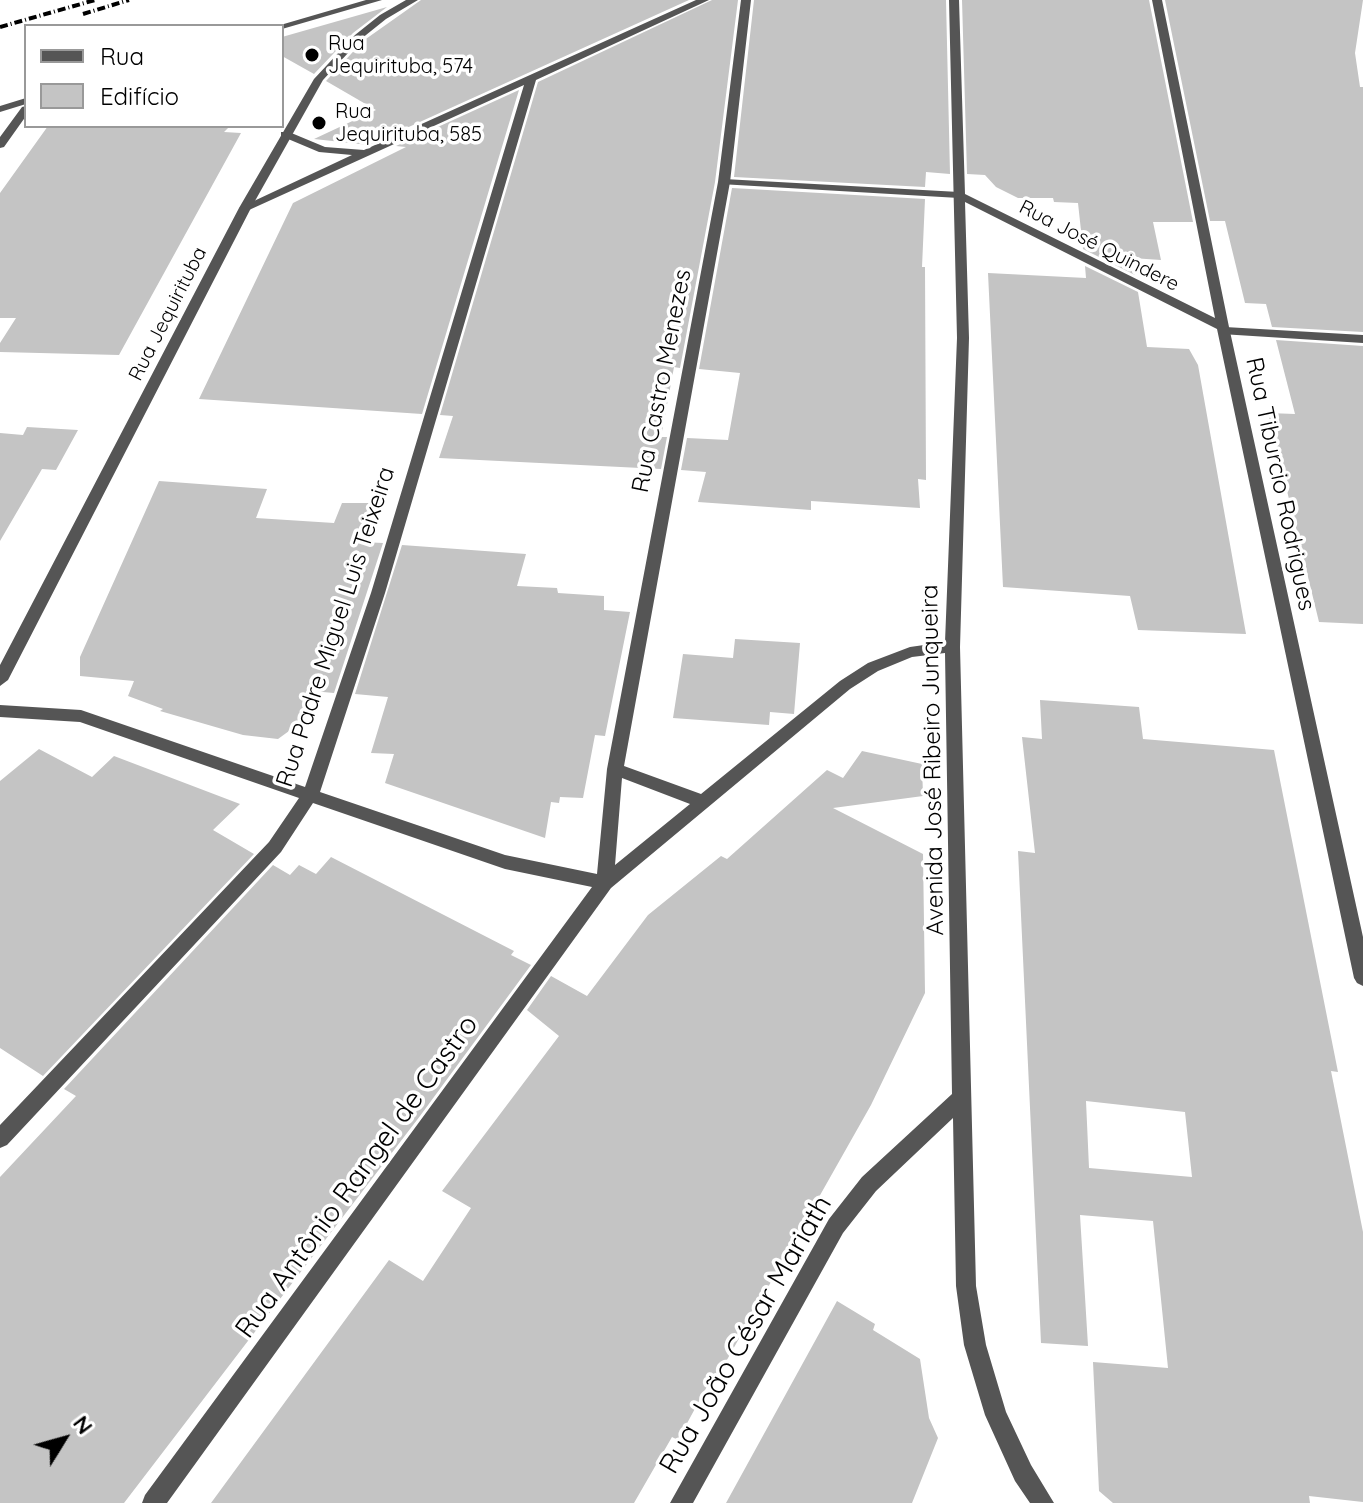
<!DOCTYPE html>
<html>
<head>
<meta charset="utf-8">
<style>
	body { margin:0 }
	#map { position:relative; width:1363px; height:1503px; overflow:hidden; background:#fff; font-family:Quicksand,sans-serif }
	canvas { display:block }
	.legend { position:absolute; left:24px; top:24px; width:260px; height:104px; box-sizing:border-box; background:#fff; border:2px solid #999; margin:0; padding:10px 14px; list-style:none; font-size:24px; color:#000 }
	.legend li { display:flex; align-items:center; gap:16px; height:40px }
	.legend b { width:40px; border:2px solid #999 }
	.north { position:absolute; left:24px; top:1399px; width:80px; height:80px; -webkit-text-stroke:6px #fff; paint-order:stroke; rotate:53deg; font-size:22px; font-weight:700; line-height:32px; text-align:center; color:#000 }
	.north::after { content:''; display:block; margin:auto; width:28px; height:36px; background:#000; clip-path:polygon(50% 0,100% 100%,50% 72%,0 100%) }
</style>
</head>
<body>
<div id="map">
<canvas width="1363" height="1503"></canvas>
<ul class="legend">
<li><b style="height:10px;background:#555"></b>Rua</li>
<li><b style="height:22px;background:#c4c4c4"></b>Edifício</li>
</ul>
<div class="north">N</div>
</div>
<script>
const ctx = document.querySelector('canvas').getContext('2d');
ctx.lineJoin = 'round';
function fill(path, color) {
  ctx.fillStyle = color;
  ctx.fill(path, 'evenodd');
}
function shape(rows) {
  const path = new Path2D();
  for (const r of rows) {
    path.moveTo(r[0], r[1]);
    for (let i = 2; i < r.length; i += 2) path.lineTo(r[i], r[i + 1]);
  }
  return path;
}
function trace(path, color, width, dash) {
  ctx.strokeStyle = color;
  ctx.lineWidth = width;
  ctx.lineCap = dash ? 'butt' : 'round';
  ctx.setLineDash(dash || []);
  ctx.stroke(path);
}
function write(font, color, halo, rows, align = 'center') {
  ctx.font = font + ' Quicksand,sans-serif';
  ctx.lineWidth = 7;
  ctx.setLineDash([]);
  ctx.textBaseline = 'middle';
  ctx.strokeStyle = halo;
  ctx.fillStyle = color;
  for (const [text, x, y, turn = 0] of rows) {
    ctx.save();
    ctx.translate(x, y);
    ctx.rotate((+turn || 0) * Math.PI / 180);
    ctx.textAlign = isNaN(turn) ? turn : align;
    if (halo) ctx.strokeText(text, 0, 0);
    ctx.fillText(text, 0, 0);
    ctx.restore();
  }
}
fill(shape([
	[421,0,689,0,369,145,314,139,376,110,326,81,363,41],
	[712,0,738,0,715,182,680,368,674,367,661,437,667,437,661,469,439,458,453,416,440,415,538,82],
	[754,0,946,0,950,174,926,172,925,187,734,177],
	[962,0,1149,0,1193,222,1153,222,1161,260,1132,258,1135,275,1083,249,1078,203,1054,202,1053,198,1018,198,996,187,985,175,967,174],
	[1165,0,1363,0,1355,53,1360,87,1363,87,1363,332,1272,327,1266,304,1245,303,1225,221,1210,221],
	[387,7,353,33,314,74,282,56,282,37],
	[519,90,422,414,199,399,293,203,406,147,396,146],
	[48,126,230,126,224,132,241,133,119,355,0,352,0,343,16,318,0,318,0,193],
	[732,188,925,199,922,267,925,267,926,480,918,479,920,508,811,501,811,510,698,502,706,472,681,470,687,438,728,440,740,373,699,369],
	[1085,266,1138,292,1147,347,1189,349,1198,365,1246,634,1138,630,1130,596,1003,587,988,273,1086,278],
	[1276,340,1363,346,1363,624,1319,622,1268,413,1295,414],
	[27,427,78,430,56,470,42,469,0,541,0,433,23,435],
	[159,481,267,489,256,518,334,523,342,503,375,503,362,542,383,543,334,693,312,691,300,723,278,739,243,735,160,711,163,709,128,696,134,681,80,676,80,657],
	[402,545,526,554,517,586,557,588,558,593,604,596,604,610,630,612,605,736,595,735,583,798,560,797,559,803,551,802,545,838,385,783,394,754,371,753,388,697,355,694],
	[735,639,800,643,794,714,770,712,769,725,673,718,683,654,733,658],
	[1040,700,1139,707,1143,739,1274,750,1338,1072,1331,1071,1363,1232,1363,1502,1309,1496,1310,1503,1113,1503,1099,1491,1093,1362,1168,1368,1153,1221,1080,1215,1088,1346,1041,1343,1018,851,1035,853,1022,737,1042,739],
	[1086,1101,1185,1112,1192,1177,1089,1168],
	[39,749,92,777,114,756,240,804,213,830,254,854,43,1076,0,1048,0,781],
	[862,751,922,764,923,796,833,808,923,854,925,993,871,1105,715,1381,711,1379,678,1440,672,1437,634,1503,211,1503,389,1260,423,1281,471,1208,442,1191,559,1036,527,1010,551,976,587,996,648,915,721,856,727,859,827,770,843,778],
	[331,857,514,951,511,955,531,965,420,1116,124,1503,0,1503,0,1177,76,1096,64,1089,273,865,290,875,299,865,316,874],
	[837,1301,875,1324,873,1330,920,1359,929,1418,938,1438,912,1503,726,1503]
]), '#c4c4c4');
fill(shape([
	[724,179,959,192,965,195,959,198,720,184,718,182,724,179],
	[1225,327,1363,335,1363,343,1221,334,1221,328,1225,327]
]), '#555');
fill(shape([
	[696,0,709,0,536,80,385,593,320,792,505,855,597,874,607,769,718,182,741,0,751,0,730,182,624,766,701,794,840,681,868,663,910,647,945,642,957,338,949,0,959,0,965,194,1215,318,1152,0,1162,0,1229,327,1363,937,1363,986,1357,983,1354,978,1217,329,965,202,969,338,960,647,976,1286,986,1345,1006,1412,1031,1465,1054,1503,1030,1503,1015,1481,985,1415,964,1345,956,1286,953,1118,876,1191,843,1233,693,1503,670,1503,829,1219,862,1177,952,1094,945,653,912,657,878,671,850,689,611,888,167,1503,142,1503,145,1495,592,887,505,869,313,803,281,852,7,1145,0,1148,0,1125,269,842,299,798,80,722,0,717,0,705,81,710,305,787,371,593,524,85,249,210,239,208,352,155,319,152,281,136,281,132,289,132,325,147,364,150,696,0],
	[622,778,690,804,615,865,622,778],
	[26,106,26,116,4,147,0,148,0,137,22,107,26,106]
]), '#555');
fill(shape([
	[366,0,382,0,282,29,282,26,277,26,366,0],
	[406,0,418,0,386,19,361,39,323,80,251,208,8,680,0,686,0,665,239,208,314,79,355,35,380,15,406,0],
	[26,98,26,104,0,112,0,106,26,98]
]), '#555');
trace(shape([
	[83,14,129,0],
	[0,27,95,0]
]), '#000', 4, [8, 3, 1, 3]);
for (const [x, y, r, color] of [
	[312,55,8,"#000"],
	[319,123,8,"#000"]
]) {
  const dot = new Path2D();
  dot.arc(x, y, r, 0, 2 * Math.PI);
  ctx.fillStyle = color;
  ctx.fill(dot);
  trace(dot, '#fff', 3);
}
write('20px', '#000', '#fff', [
	["Rua",328,44],
	["Jequirituba, 574",328,67],
	["Rua",335,112],
	["Jequirituba, 585",335,135]
], 'left');
write('20px', '#000', '#fff', [
	["Rua José Quindere",1099,246,27],
	["Rua Jequirituba",168,314,-63]
]);
write('24px', '#000', '#fff', [
	["Rua Castro Menezes",662,381,-79],
	["Rua Tiburcio Rodrigues",1280,484,78],
	["Rua Padre Miguel Luis Teixeira",336,627,-72],
	["Avenida José Ribeiro Junqueira",933,760,-91]
]);
write('28px', '#000', '#fff', [
	["Rua Antônio Rangel de Castro",357,1177,-54],
	["Rua João César Mariath",746,1335,-60]
]);
</script>
</body>
</html>
